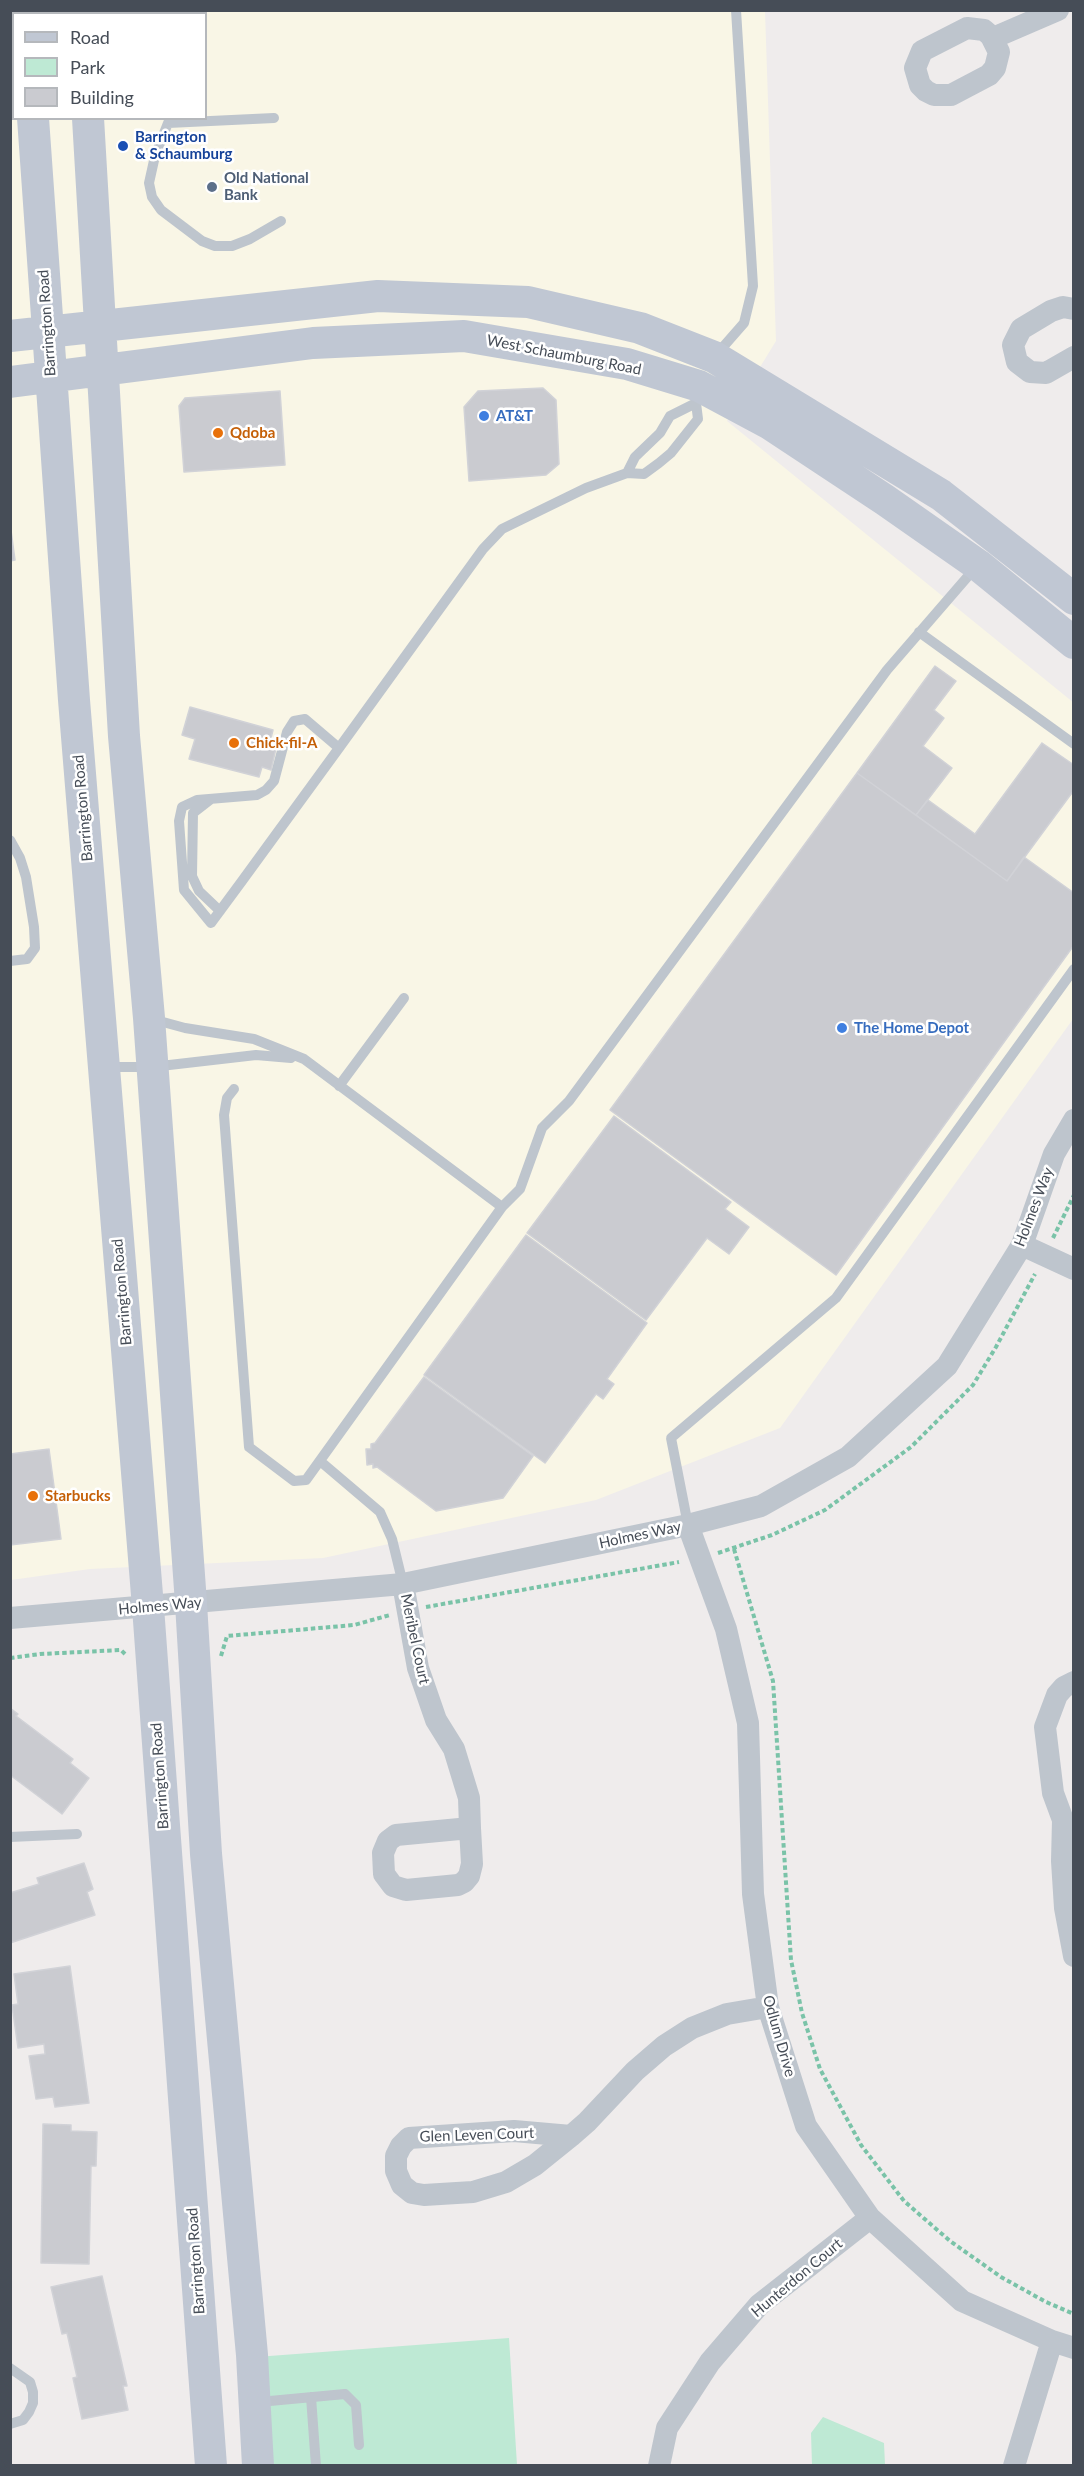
<!DOCTYPE html>
<html>
<head>
<meta charset="utf-8">
<style>
	body { margin:0 }
	#map { position:relative; width:1084px; height:2476px; overflow:hidden; background:#efecec; font-family:Lato,sans-serif }
	canvas { display:block }
	.frame { position:absolute; inset:0; border:12px solid #464d57; pointer-events:none }
	.legend { position:absolute; left:12px; top:12px; width:195px; height:108px; box-sizing:border-box; background:#fff; border:2px solid #b5b8bc; margin:0; padding:8px 10px; list-style:none; font-size:18px; color:#464d57 }
	.legend li { display:flex; align-items:center; gap:12px; height:30px }
	.legend b { width:30px; border:2px solid #b5b8bc }
</style>
</head>
<body>
<div id="map">
<canvas width="1084" height="2476"></canvas>
<div class="frame"></div>
<ul class="legend">
<li><b style="height:8px;background:#c0c7d3"></b>Road</li>
<li><b style="height:16px;background:#bee9d4"></b>Park</li>
<li><b style="height:16px;background:#cacbd0"></b>Building</li>
</ul>
</div>
<script>
const ctx = document.querySelector('canvas').getContext('2d');
ctx.lineJoin = 'round';
function fill(path, color) {
  ctx.fillStyle = color;
  ctx.fill(path, 'evenodd');
}
function shape(rows) {
  const path = new Path2D();
  for (const r of rows) {
    path.moveTo(r[0], r[1]);
    for (let i = 2; i < r.length; i += 2) path.lineTo(r[i], r[i + 1]);
  }
  return path;
}
function trace(path, color, width, dash) {
  ctx.strokeStyle = color;
  ctx.lineWidth = width;
  ctx.lineCap = dash ? 'butt' : 'round';
  ctx.setLineDash(dash || []);
  ctx.stroke(path);
}
function write(font, color, halo, rows, align = 'center') {
  ctx.font = font + ' Lato,sans-serif';
  ctx.lineWidth = 5;
  ctx.setLineDash([]);
  ctx.textBaseline = 'middle';
  ctx.strokeStyle = halo;
  ctx.fillStyle = color;
  for (const [text, x, y, turn = 0] of rows) {
    ctx.save();
    ctx.translate(x, y);
    ctx.rotate((+turn || 0) * Math.PI / 180);
    ctx.textAlign = isNaN(turn) ? turn : align;
    if (halo) ctx.strokeText(text, 0, 0);
    ctx.fillText(text, 0, 0);
    ctx.restore();
  }
}
fill(shape([
	[10,11,765,11,776,341,727,421,1074,703,1073,1019,780,1428,596,1500,323,1558,90,1569,11,1580],
	[14,14,206,14,206,118,14,118]
]), '#f9f6e6');
fill(shape([
	[509,2338,517,2465,263,2465,256,2357],
	[823,2417,884,2443,885,2465,812,2465,811,2433]
]), '#bee9d4');
const building = shape([
	[543,388,556,400,559,464,546,475,469,481,464,407,478,391,543,388],
	[280,391,285,465,184,472,179,406,185,398,280,391],
	[10,523,15,560,10,561,10,523],
	[935,666,956,681,934,710,944,718,923,746,952,768,916,815,857,773,935,666],
	[190,707,273,730,270,742,277,744,271,770,262,767,259,777,189,759,195,739,182,735,190,707],
	[1042,743,1074,765,1074,790,1007,881,916,815,928,800,975,834,1042,743],
	[857,773,1007,881,1024,857,1074,893,1074,945,836,1275,610,1110,857,773],
	[614,1116,731,1202,725,1209,749,1227,729,1254,707,1238,646,1320,527,1233,614,1116],
	[526,1235,647,1323,607,1379,614,1384,603,1399,596,1394,545,1463,424,1375,526,1235],
	[424,1377,533,1456,503,1498,436,1511,377,1467,373,1468,373,1464,367,1465,366,1449,371,1449,371,1444,375,1443,424,1377],
	[49,1449,61,1539,10,1545,10,1454,49,1449],
	[10,1708,18,1714,16,1716,73,1759,70,1763,89,1778,62,1814,10,1775,10,1708],
	[84,1863,93,1889,87,1892,95,1915,10,1943,10,1893,39,1884,37,1878,84,1863],
	[70,1966,89,2103,55,2107,53,2097,36,2099,29,2056,45,2054,44,2044,18,2048,12,2005,18,2004,14,1974,70,1966],
	[43,2124,71,2125,71,2131,97,2132,96,2166,91,2166,89,2264,41,2263,43,2124],
	[102,2276,127,2386,123,2386,128,2410,82,2419,73,2378,77,2377,67,2333,62,2334,51,2287,102,2276]
]);
fill(building, '#cacbd0');
trace(building, '#d1d2d7', 1.5);
trace(shape([
	[1053,1238,1074,1195],
	[734,1549,773,1681,791,1960,802,2013,820,2069,861,2145,904,2201,950,2241,1001,2277,1046,2302,1074,2314],
	[718,1553,772,1535,825,1510,911,1447,973,1385,996,1347,1035,1274],
	[426,1607,679,1562],
	[221,1656,227,1636,354,1625,390,1615],
	[10,1658,40,1654,121,1650,125,1654]
]), '#7ac3a8', 4, [4.5, 3]);
trace(shape([
	[274,118,168,123,155,156,149,183,152,197,161,210,202,241,215,246,232,246,250,239,281,221],
	[716,355,744,323,753,286,736,10],
	[627,473,635,457,660,433,670,416,696,403],
	[919,632,1074,744],
	[339,748,305,719,294,721,287,732,274,781,266,790,257,795,197,800,182,807,179,821,184,890,211,923,242,881,339,748,412,647,483,549,502,529,586,488,627,473,644,474,659,463,671,453,698,419,696,403,698,390],
	[211,799,193,813,192,876,199,891,220,911],
	[10,840,20,858,26,877,34,927,35,948,27,959,10,961],
	[152,1019,185,1028,254,1039,304,1059,502,1207],
	[107,1067,152,1067,256,1055,291,1058],
	[339,1086,404,998],
	[234,1089,227,1098,224,1115,249,1447,294,1481,306,1480,502,1207,520,1189,542,1128,569,1101,887,670,976,567],
	[320,1461,380,1512,392,1539,403,1584],
	[688,1525,671,1438,836,1298,1074,969],
	[10,1837,77,1834],
	[10,2368,30,2382,33,2392,33,2403,29,2412,23,2420,10,2424],
	[311,2397,316,2466],
	[259,2402,345,2394,356,2405,359,2445]
]), '#bec5cd', 10);
trace(shape([
	[967,28,984,30,991,36,999,52,995,68,989,75,951,95,934,95,926,91,920,85,915,68,922,51,967,28],
	[993,38,1058,10],
	[1074,309,1063,307,1051,311,1021,329,1013,345,1017,362,1030,372,1046,373,1074,357],
	[1022,1245,1074,1269],
	[688,1525,726,1629,748,1723,753,1894,768,2007,806,2126,870,2218,962,2301,1052,2341,1074,2348],
	[403,1584,418,1668,436,1720,454,1749,469,1798,470,1828,472,1864,469,1876,464,1882,458,1885,406,1890,393,1886,384,1874,383,1853,388,1841,396,1835,470,1828],
	[10,1618,403,1584,688,1525,761,1506,848,1457,947,1366,1022,1245,1054,1154,1074,1120],
	[1074,1682,1064,1687,1057,1695,1045,1727,1053,1793,1063,1820,1062,1861,1065,1908,1074,1956],
	[571,2136,514,2131,409,2138,401,2146,396,2156,396,2171,402,2185,412,2193,424,2195,473,2192,506,2182,535,2165,571,2136,587,2122,635,2071,664,2046,692,2028,727,2014,768,2007],
	[659,2466,667,2428,710,2362,759,2305,870,2218],
	[1014,2466,1052,2341]
]), '#bec5cd', 22);
trace(shape([
	[26,10,26,14],
	[80,10,80,14],
	[33,118,74,700,148,1607,211,2466],
	[88,118,124,736,149,1018,191,1603,206,1854,252,2355,258,2466],
	[10,336,378,296,528,302,640,328,714,357,941,495,1074,599],
	[10,382,313,343,464,336,627,364,699,386,770,424,885,500,978,565,1074,643]
]), '#c0c7d3', 32);
for (const [x, y, r, color] of [
	[123,146,6,"#1a4fb4"],
	[212,187,6,"#5c6f8a"],
	[484,416,6,"#3f7fe0"],
	[218,433,6,"#e8710a"],
	[234,743,6,"#e8710a"],
	[842,1028,6,"#3f7fe0"],
	[33,1496,6,"#e8710a"]
]) {
  const dot = new Path2D();
  dot.arc(x, y, r, 0, 2 * Math.PI);
  ctx.fillStyle = color;
  ctx.fill(dot);
  trace(dot, '#fff', 2);
}
write('bold 15px', '#164399', '#fff', [
	["Barrington",135,137],
	["& Schaumburg",135,154]
], 'left');
write('bold 15px', '#4e5e75', '#fff', [
	["Old National",224,178],
	["Bank",224,195]
], 'left');
write('15px', '#464d57', '#fff', [
	["Barrington Road",47,323,-94],
	["West Schaumburg Road",564,355,11],
	["Barrington Road",83,808,-95],
	["Holmes Way",1034,1207,-69],
	["Barrington Road",122,1292,-95],
	["Holmes Way",640,1535,-12],
	["Holmes Way",160,1606,-5],
	["Meribel Court",415,1639,78],
	["Barrington Road",160,1776,-94],
	["Odlum Drive",779,2036,74],
	["Glen Leven Court",477,2135,-2],
	["Barrington Road",196,2261,-94],
	["Hunterdon Court",797,2278,-40]
]);
write('bold 15px', '#366cbe', '#fff', [
	["AT&T",496,416],
	["The Home Depot",854,1028]
], 'left');
write('bold 15px', '#c56008', '#fff', [
	["Qdoba",230,433],
	["Chick-fil-A",246,743],
	["Starbucks",45,1496]
], 'left');
</script>
</body>
</html>
